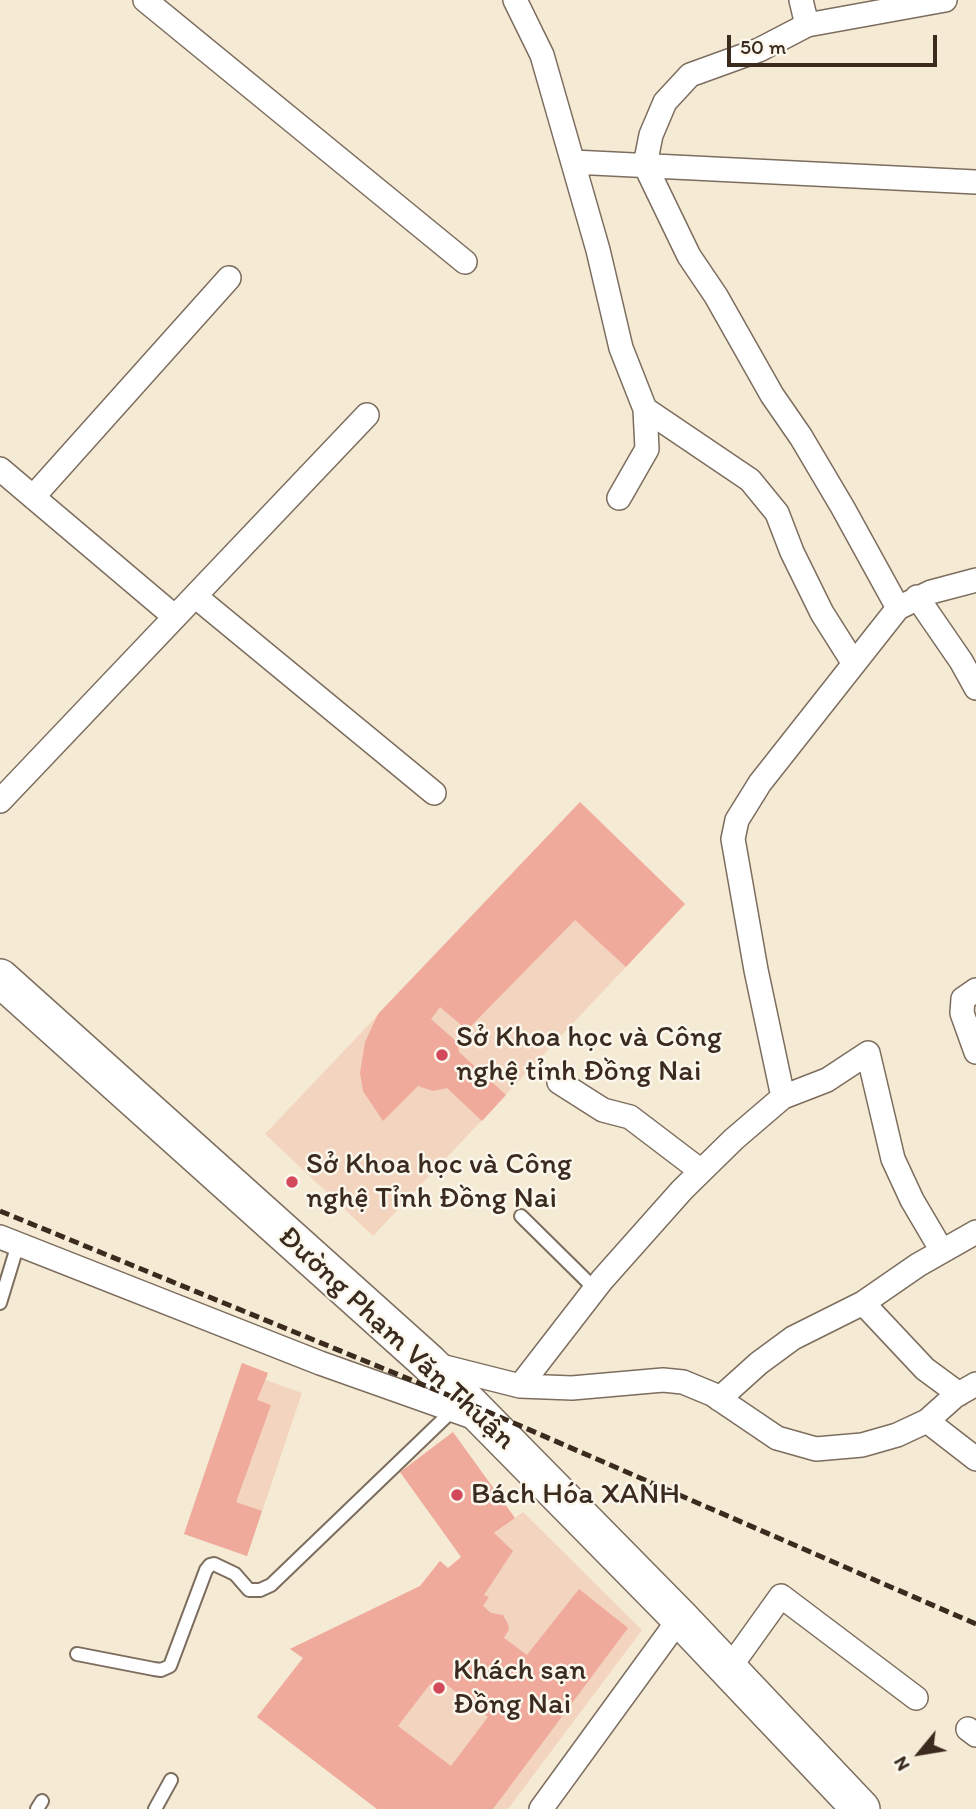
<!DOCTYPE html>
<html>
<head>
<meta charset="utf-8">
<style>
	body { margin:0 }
	#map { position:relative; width:976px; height:1809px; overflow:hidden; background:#f5ead4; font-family:Itim,sans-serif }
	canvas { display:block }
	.north { position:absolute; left:885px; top:1718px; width:70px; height:70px; -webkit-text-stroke:5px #fbf7ec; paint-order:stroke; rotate:240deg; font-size:19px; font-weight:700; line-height:28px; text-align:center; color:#3b2a1e }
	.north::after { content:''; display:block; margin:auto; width:24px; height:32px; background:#3b2a1e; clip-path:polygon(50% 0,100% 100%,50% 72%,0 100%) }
	.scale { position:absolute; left:727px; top:35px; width:210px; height:32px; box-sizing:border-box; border:4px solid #3b2a1e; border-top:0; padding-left:9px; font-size:21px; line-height:24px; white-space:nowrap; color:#3b2a1e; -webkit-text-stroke:5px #fbf7ec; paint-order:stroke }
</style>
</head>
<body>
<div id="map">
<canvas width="976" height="1809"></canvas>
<div class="north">N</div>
<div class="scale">50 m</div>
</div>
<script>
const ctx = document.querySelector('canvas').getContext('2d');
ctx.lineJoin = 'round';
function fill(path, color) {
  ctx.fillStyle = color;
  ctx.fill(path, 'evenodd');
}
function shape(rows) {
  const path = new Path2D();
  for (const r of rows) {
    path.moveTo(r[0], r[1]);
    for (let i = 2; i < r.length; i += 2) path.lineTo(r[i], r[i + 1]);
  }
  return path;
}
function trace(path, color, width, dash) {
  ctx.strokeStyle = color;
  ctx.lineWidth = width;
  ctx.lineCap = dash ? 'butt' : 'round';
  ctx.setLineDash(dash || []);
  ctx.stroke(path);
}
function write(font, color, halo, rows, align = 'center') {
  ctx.font = font + ' Itim,sans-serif';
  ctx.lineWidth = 5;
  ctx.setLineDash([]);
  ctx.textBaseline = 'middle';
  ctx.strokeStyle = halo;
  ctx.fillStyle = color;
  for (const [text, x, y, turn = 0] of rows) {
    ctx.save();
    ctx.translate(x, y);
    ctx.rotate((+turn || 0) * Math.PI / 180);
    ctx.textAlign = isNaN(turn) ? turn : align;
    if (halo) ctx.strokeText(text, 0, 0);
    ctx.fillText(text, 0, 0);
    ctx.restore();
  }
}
fill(shape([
	[580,802,685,904,373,1236,265,1134],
	[242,1363,268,1373,266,1380,302,1393,247,1556,184,1534],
	[523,1512,642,1630,508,1809,377,1809,257,1717,303,1658,290,1649,420,1586,440,1561,448,1568]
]), '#f3d4bf');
fill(shape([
	[580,802,685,904,626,967,575,920,467,1030,440,1007,431,1019,458,1043,459,1052,506,1095,482,1121,447,1088,433,1091,418,1086,383,1121,363,1091,360,1073,365,1042,378,1014],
	[242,1363,268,1373,257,1400,271,1405,236,1502,262,1511,247,1556,184,1534],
	[453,1432,515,1518,494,1533,513,1551,484,1595,489,1597,483,1606,491,1613,503,1615,508,1624,509,1629,504,1638,527,1655,579,1589,628,1628,493,1809,377,1809,257,1717,303,1658,290,1649,420,1586,440,1561,448,1568,461,1557,400,1472],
	[430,1684,442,1693,447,1685,488,1717,451,1766,398,1726]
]), '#f0aa9c');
const service = shape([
	[521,1216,595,1289],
	[0,1303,18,1244],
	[77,1654,154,1669,161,1670,170,1666,206,1570,210,1565,214,1564,235,1574,249,1590,260,1590,271,1585,453,1410],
	[37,1809,42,1801],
	[155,1809,171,1780]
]);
const minor = shape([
	[145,0,465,262],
	[515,0,542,55,598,250,621,348,645,409,647,449,619,498],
	[801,0,807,25,759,50,690,75,665,102,651,135,645,165,689,256,716,296,772,395,801,437,843,508,898,608],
	[807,25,945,0],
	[573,162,976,182],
	[645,409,750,480,777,513,792,552,822,613,853,662],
	[0,469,175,617],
	[33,497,229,278],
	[195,596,434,793],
	[917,597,961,661,976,688],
	[0,801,367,415],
	[976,990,963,999,962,1013,976,1052],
	[559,1082,603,1110,630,1117,701,1171],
	[783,1097,756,970,733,839,737,820,760,783,898,608,931,592,976,580],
	[0,1237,320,1363,478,1419],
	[433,1364,520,1386,572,1388,663,1380,683,1382,712,1394,777,1438,816,1449,862,1445,897,1435,927,1421,955,1396,976,1384],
	[520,1386,602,1280,682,1190,734,1139,783,1097,827,1080,868,1053,893,1159,912,1200,942,1251],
	[959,1394,925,1369,863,1303,918,1265,976,1232],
	[719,1399,759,1363,793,1338,863,1303],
	[927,1421,976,1459],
	[728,1670,781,1596,916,1698],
	[968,1729,976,1735],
	[541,1809,680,1618]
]);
const primary = shape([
	[0,978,429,1363,680,1618,861,1809]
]);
trace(service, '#7c6d5e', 16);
trace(minor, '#7c6d5e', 26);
trace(primary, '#7c6d5e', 40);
trace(service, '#fff', 12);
trace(minor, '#fff', 23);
trace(primary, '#fff', 37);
trace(shape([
	[0,1211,477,1407,976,1624]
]), '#3b2a1e', 5, [10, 5]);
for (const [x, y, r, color] of [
	[442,1055,7,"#d1495b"],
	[292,1182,7,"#d1495b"],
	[457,1495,7,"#d1495b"],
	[439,1688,7,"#d1495b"]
]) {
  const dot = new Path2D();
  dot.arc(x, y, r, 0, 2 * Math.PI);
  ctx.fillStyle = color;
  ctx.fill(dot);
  trace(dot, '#fbf7ec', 2.5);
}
write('30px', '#3b2a1e', '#fbf7ec', [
	["Sở Khoa học và Công",456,1038],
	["nghệ tỉnh Đồng Nai",456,1072],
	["Sở Khoa học và Công",306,1165],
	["nghệ Tỉnh Đồng Nai",306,1199],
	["Bách Hóa XANH",471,1495],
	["Khách sạn",453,1671],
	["Đồng Nai",453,1705]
], 'left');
write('30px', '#3b2a1e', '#fbf7ec', [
	["Đường Phạm Văn Thuận",396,1339,43]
]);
</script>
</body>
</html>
